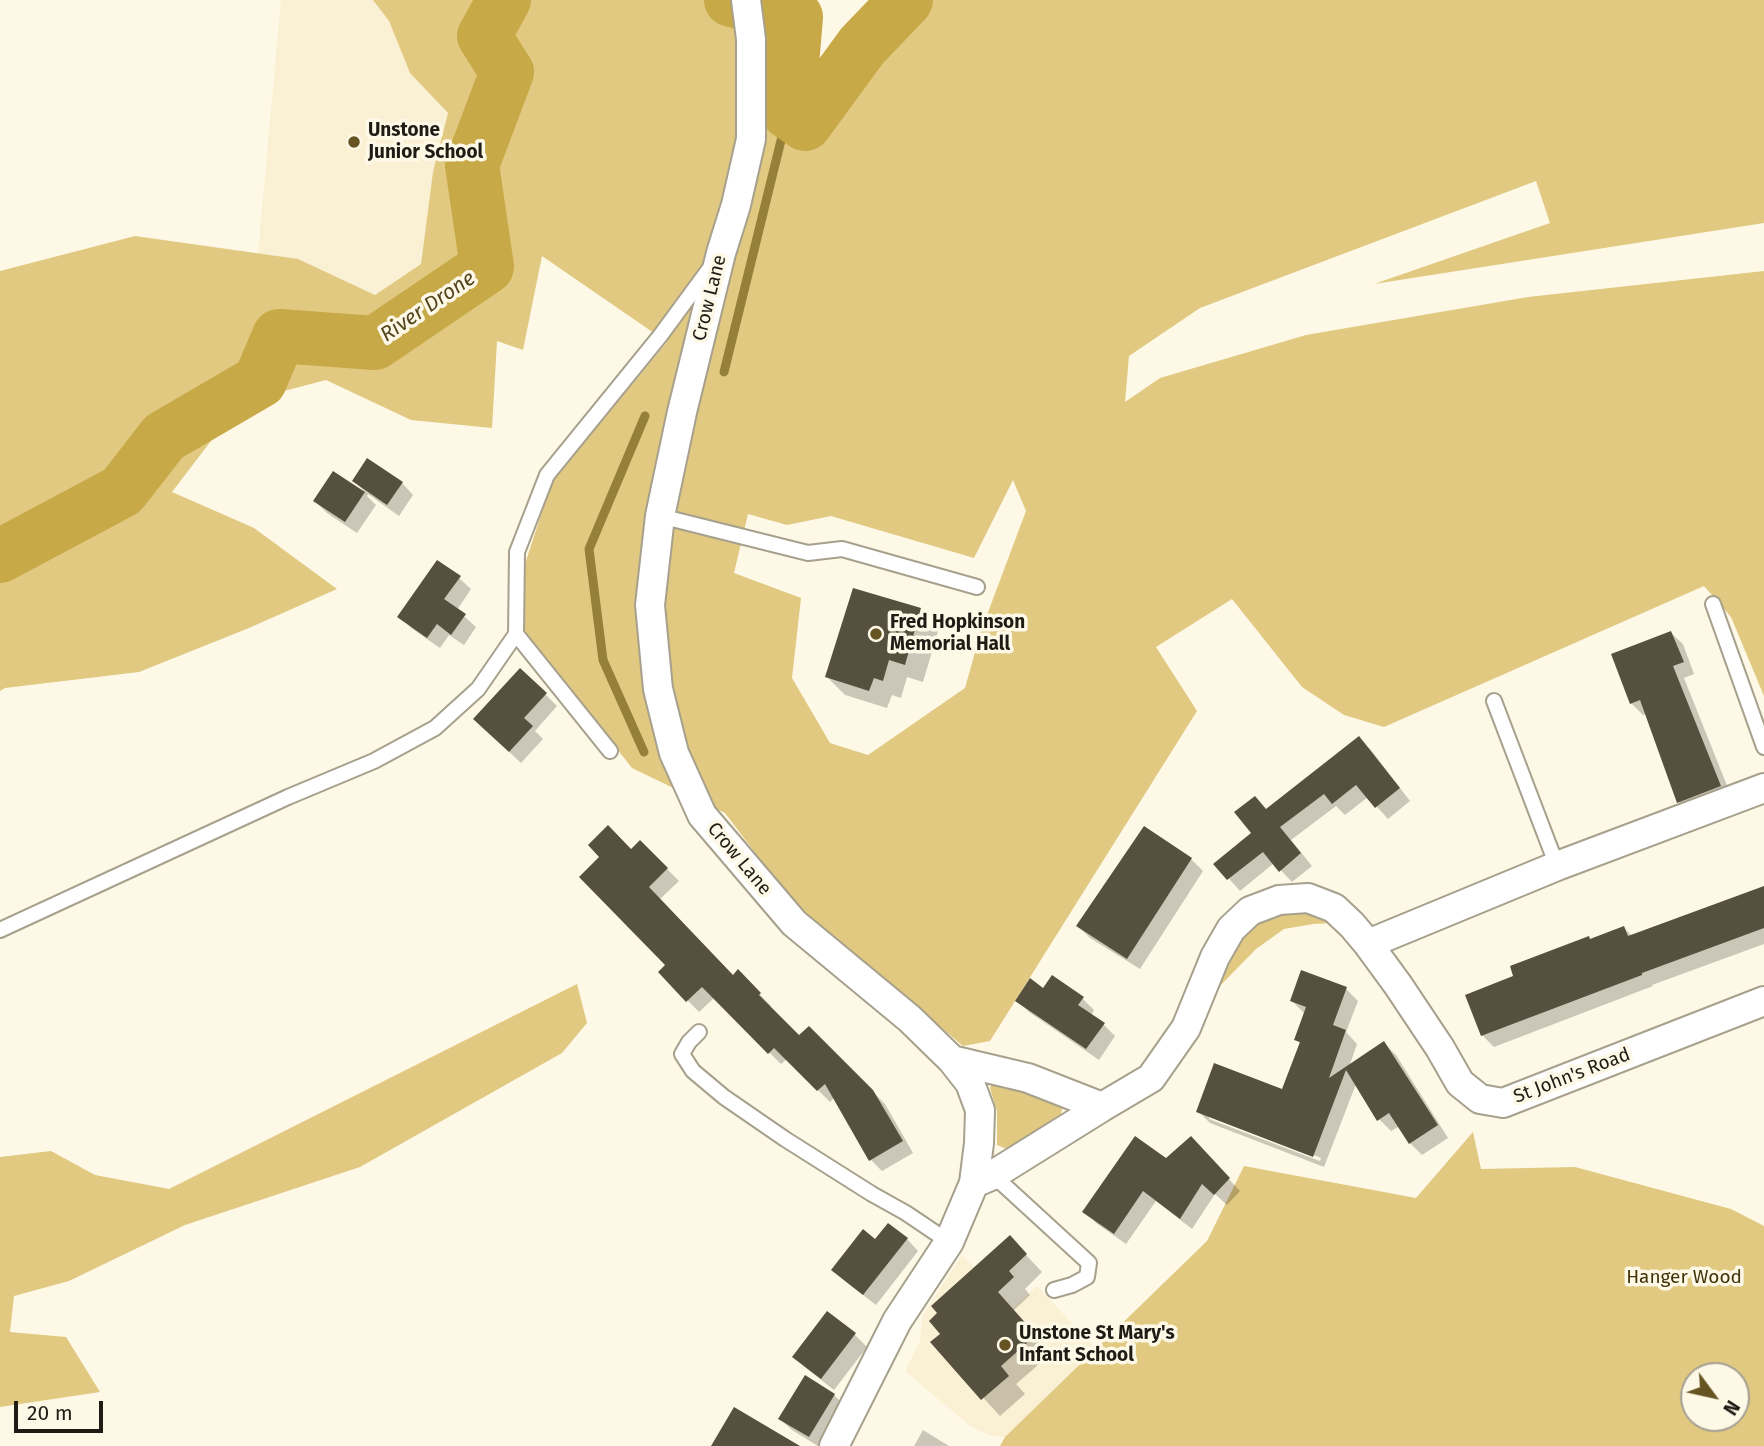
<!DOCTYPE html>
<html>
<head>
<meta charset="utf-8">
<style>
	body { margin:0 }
	#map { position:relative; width:1764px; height:1446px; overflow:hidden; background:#fef8e7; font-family:"Fira Sans",sans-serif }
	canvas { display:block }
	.north { position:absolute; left:1680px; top:1362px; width:70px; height:70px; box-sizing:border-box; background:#fef8e7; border:2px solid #a5a093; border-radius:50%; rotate:123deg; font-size:19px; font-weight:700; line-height:28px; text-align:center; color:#1f1c15 }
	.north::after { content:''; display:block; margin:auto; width:24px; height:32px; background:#665523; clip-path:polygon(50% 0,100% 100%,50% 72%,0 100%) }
	.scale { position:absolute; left:14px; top:1401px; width:89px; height:32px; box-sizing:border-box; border:4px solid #1f1c15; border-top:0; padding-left:9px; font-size:21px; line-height:24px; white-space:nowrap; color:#1f1c15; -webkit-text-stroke:5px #fef8e7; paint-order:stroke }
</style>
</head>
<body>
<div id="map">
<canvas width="1764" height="1446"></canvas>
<div class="north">N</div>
<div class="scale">20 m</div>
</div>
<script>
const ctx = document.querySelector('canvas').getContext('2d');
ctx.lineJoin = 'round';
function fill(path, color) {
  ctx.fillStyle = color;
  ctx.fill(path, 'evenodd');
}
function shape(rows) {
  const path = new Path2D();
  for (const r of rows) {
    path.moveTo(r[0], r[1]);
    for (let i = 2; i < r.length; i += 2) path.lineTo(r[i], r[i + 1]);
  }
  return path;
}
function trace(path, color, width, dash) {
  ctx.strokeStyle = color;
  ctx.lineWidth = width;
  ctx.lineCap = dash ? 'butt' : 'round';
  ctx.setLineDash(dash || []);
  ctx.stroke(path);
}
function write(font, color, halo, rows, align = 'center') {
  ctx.font = font + ' "Fira Sans",sans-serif';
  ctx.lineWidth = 7;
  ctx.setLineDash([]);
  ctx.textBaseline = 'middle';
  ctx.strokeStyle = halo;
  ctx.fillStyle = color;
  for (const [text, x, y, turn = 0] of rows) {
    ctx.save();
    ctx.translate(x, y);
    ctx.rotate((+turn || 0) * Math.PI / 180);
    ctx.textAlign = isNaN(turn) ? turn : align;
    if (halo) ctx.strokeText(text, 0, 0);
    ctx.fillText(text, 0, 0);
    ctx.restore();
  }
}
fill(shape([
	[281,0,373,0,389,21,410,73,448,113,433,172,421,264,375,295,298,259,258,254],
	[962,1255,1013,1308,1037,1286,1096,1349,1005,1437,991,1436,970,1426,905,1371,920,1341,922,1317]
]), '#faf0d3');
fill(shape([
	[373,0,716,0,727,5,779,120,805,130,867,51,913,0,1764,0,1764,223,1374,284,1550,223,1536,181,1200,308,1129,356,1125,402,1160,378,1306,335,1528,297,1764,271,1764,696,1731,617,1704,586,1384,727,1344,715,1302,687,1232,599,1156,647,1197,711,990,1041,963,1046,808,915,762,862,725,813,632,768,513,617,525,564,552,481,667,342,542,256,523,350,497,341,492,428,411,420,326,380,284,391,214,437,172,492,254,528,337,589,249,628,139,672,5,688,0,691,0,271,135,236,298,259,375,295,421,264,433,172,448,113,410,73,389,21],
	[1013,480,1026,511,981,631,965,688,868,755,830,743,792,678,801,598,734,573,748,514,787,525,831,516,974,558],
	[1299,912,1319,915,1332,923,1313,924,1284,929,1256,949,1215,991,1222,971,1240,939,1260,916],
	[577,984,587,1023,562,1053,360,1167,185,1225,69,1281,14,1296,10,1332,66,1337,100,1392,0,1407,0,1157,51,1151,95,1175,169,1189],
	[995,1078,1063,1105,1061,1114,1007,1149,997,1145,997,1111,990,1088],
	[1473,1132,1481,1169,1575,1167,1731,1209,1764,1226,1764,1446,1000,1446,1005,1437,1207,1241,1244,1166,1416,1198],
	[1694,1376,1736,1376,1736,1418,1694,1418]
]), '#e1c981');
fill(shape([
	[354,481,402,483,413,495,399,516,368,494,367,496,376,505,357,533,327,513,315,501,363,492,364,491],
	[459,578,471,589,457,610,476,627,464,645,449,635,440,648,411,628,400,616],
	[855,590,921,610,939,628,923,682,907,677,901,698,892,695,887,708,845,695,827,677],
	[1671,633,1683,644,1694,674,1684,678,1732,798,1691,814,1679,802,1646,714,1643,715,1631,703],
	[545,694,557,706,535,731,543,739,521,763,487,731],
	[1359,738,1371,750,1410,801,1388,819,1368,797,1345,815,1336,806,1291,840,1312,866,1292,882,1274,863,1240,891,1216,864,1253,833,1267,810],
	[640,842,679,881,659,900,733,977,738,972,771,1006,769,1008,799,1038,872,1091,885,1104,913,1153,882,1171,871,1160,835,1097,830,1102,787,1059,781,1064,714,998,699,1012,660,972,668,965,631,851],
	[1191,859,1203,871,1140,969,1090,938,1078,926],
	[1764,888,1764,944,1652,985,1653,986,1494,1047,1482,1035,1516,977,1591,941,1624,928,1632,936],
	[1346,989,1358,1001,1346,1032,1357,1044,1349,1067,1384,1043,1396,1055,1448,1138,1422,1155,1410,1143,1400,1126,1391,1131,1379,1119,1356,1084,1324,1167,1210,1123,1198,1111,1283,1091,1301,1044,1296,1040,1304,1013,1292,1001],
	[1209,1115,1321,1158,1320,1161,1209,1119],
	[1044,990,1082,998,1094,1010,1091,1016,1103,1024,1115,1036,1099,1060,1029,1012,1017,1001],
	[1202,1150,1240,1191,1227,1205,1215,1194,1192,1229,1156,1201,1126,1244,1096,1223,1085,1211],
	[1010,1238,1042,1272,1025,1289,1030,1295,1014,1310,1052,1353,1016,1384,1025,1394,1000,1416,933,1343,942,1334],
	[907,1239,918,1251,876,1305,845,1281,833,1269,876,1241],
	[827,1314,855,1335,867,1347,834,1390,807,1369,795,1357],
	[834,1395,846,1407,822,1446,818,1446,792,1430,780,1419],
	[923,1430,949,1446,914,1446]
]), '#0003');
trace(shape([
	[724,372,788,112],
	[644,752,603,660,589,549,645,416]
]), '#957f39', 9);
trace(shape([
	[731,0,796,17,788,112,805,124,862,46,906,0],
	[0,556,122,491,164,437,260,381,279,336,375,343,487,267,472,165,507,72,484,36,504,0]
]), '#c8a948', 54);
fill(shape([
	[367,458,403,482,387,505,352,481],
	[333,471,365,492,345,522,313,501],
	[437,560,461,576,444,599,466,614,451,635,437,624,427,638,397,617],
	[853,588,921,608,905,665,889,660,883,681,874,678,869,691,825,677],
	[1671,631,1684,662,1673,666,1721,786,1677,803,1640,700,1630,704,1611,654],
	[520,668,547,693,524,718,533,726,509,752,473,719],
	[1359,736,1400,788,1375,808,1356,785,1332,804,1324,794,1280,827,1301,853,1279,872,1263,852,1227,880,1213,864,1251,833,1234,812,1255,796,1266,809],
	[608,825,631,849,640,840,668,868,649,887,733,975,738,969,761,993,759,995,799,1035,809,1026,873,1090,903,1141,869,1161,825,1084,817,1091,774,1048,768,1054,702,987,686,1002,658,972,665,965,579,877,599,857,588,845],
	[1144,826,1192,858,1127,959,1076,926],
	[1764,886,1764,928,1642,973,1642,975,1481,1036,1465,995,1513,976,1510,966,1589,936,1590,939,1624,926,1628,936],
	[1301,970,1347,987,1333,1025,1346,1030,1329,1078,1384,1041,1438,1125,1409,1144,1389,1113,1377,1121,1346,1070,1313,1157,1196,1112,1214,1063,1282,1089,1300,1042,1294,1040,1306,1007,1290,1001],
	[1052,975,1084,997,1078,1005,1105,1023,1086,1049,1015,1001,1030,978,1043,988],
	[1135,1136,1166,1158,1191,1136,1230,1178,1214,1195,1202,1184,1180,1219,1143,1191,1114,1234,1082,1212],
	[888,1223,908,1238,863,1295,831,1270,863,1229,875,1239],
	[1010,1235,1027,1254,1009,1271,1014,1277,998,1292,1036,1335,1001,1366,1009,1376,981,1400,930,1342,940,1334,929,1321,937,1313,931,1306],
	[827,1311,856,1333,821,1379,792,1357],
	[805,1375,835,1394,809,1437,778,1419],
	[734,1407,800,1446,711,1446]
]), '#56503e');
const lane = shape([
	[660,516,808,553,842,549,977,587],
	[1713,604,1764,747],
	[516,634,610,751],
	[1494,701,1557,866],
	[0,930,288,797,374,761,435,728,478,689,516,634,517,552,547,475,660,336,710,268],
	[699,1032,689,1042,682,1054,693,1071,724,1097,785,1139,872,1194,906,1213,949,1242],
	[993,1175,1089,1263,1087,1277,1072,1285,1054,1290]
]);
const street = shape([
	[746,0,751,39,751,139,736,205,721,253,682,412,660,516,650,605,658,689,674,753,702,815,794,923,910,1019,952,1060,970,1083,980,1110,979,1143,974,1183,949,1242,897,1321,834,1446],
	[1368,944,1557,866,1764,788],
	[952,1060,1028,1078,1102,1107],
	[974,1183,993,1175,1102,1107,1151,1078,1186,1028,1215,957,1231,929,1250,911,1279,900,1308,898,1334,908,1352,925,1368,944,1398,985,1440,1048,1460,1083,1480,1099,1503,1103,1764,1001]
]);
trace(lane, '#a6a08c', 18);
trace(street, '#a6a08c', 32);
trace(lane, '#fff', 14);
trace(street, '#fff', 28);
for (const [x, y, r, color] of [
	[354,142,7,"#665523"],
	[876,634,7,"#665523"],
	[1005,1345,7,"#665523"]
]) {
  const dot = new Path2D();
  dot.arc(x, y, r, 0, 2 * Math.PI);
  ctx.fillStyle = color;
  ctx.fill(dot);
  trace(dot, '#fef8e7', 2.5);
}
write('bold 19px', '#1f1c15', '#fef8e7', [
	["Unstone",368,131],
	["Junior School",368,153],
	["Fred Hopkinson",890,623],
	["Memorial Hall",890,645],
	["Unstone St Mary's",1019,1334],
	["Infant School",1019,1356]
], 'left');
write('19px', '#1f1c15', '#fef8e7', [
	["Crow Lane",710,298,-76],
	["Crow Lane",739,859,50],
	["St John's Road",1572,1076,-21]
]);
write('19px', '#413409', '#fef8e7', [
	["Hanger Wood",1684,1278]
]);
write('italic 21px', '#53451d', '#fef8e7', [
	["River Drone",428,307,-34]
]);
</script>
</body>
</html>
